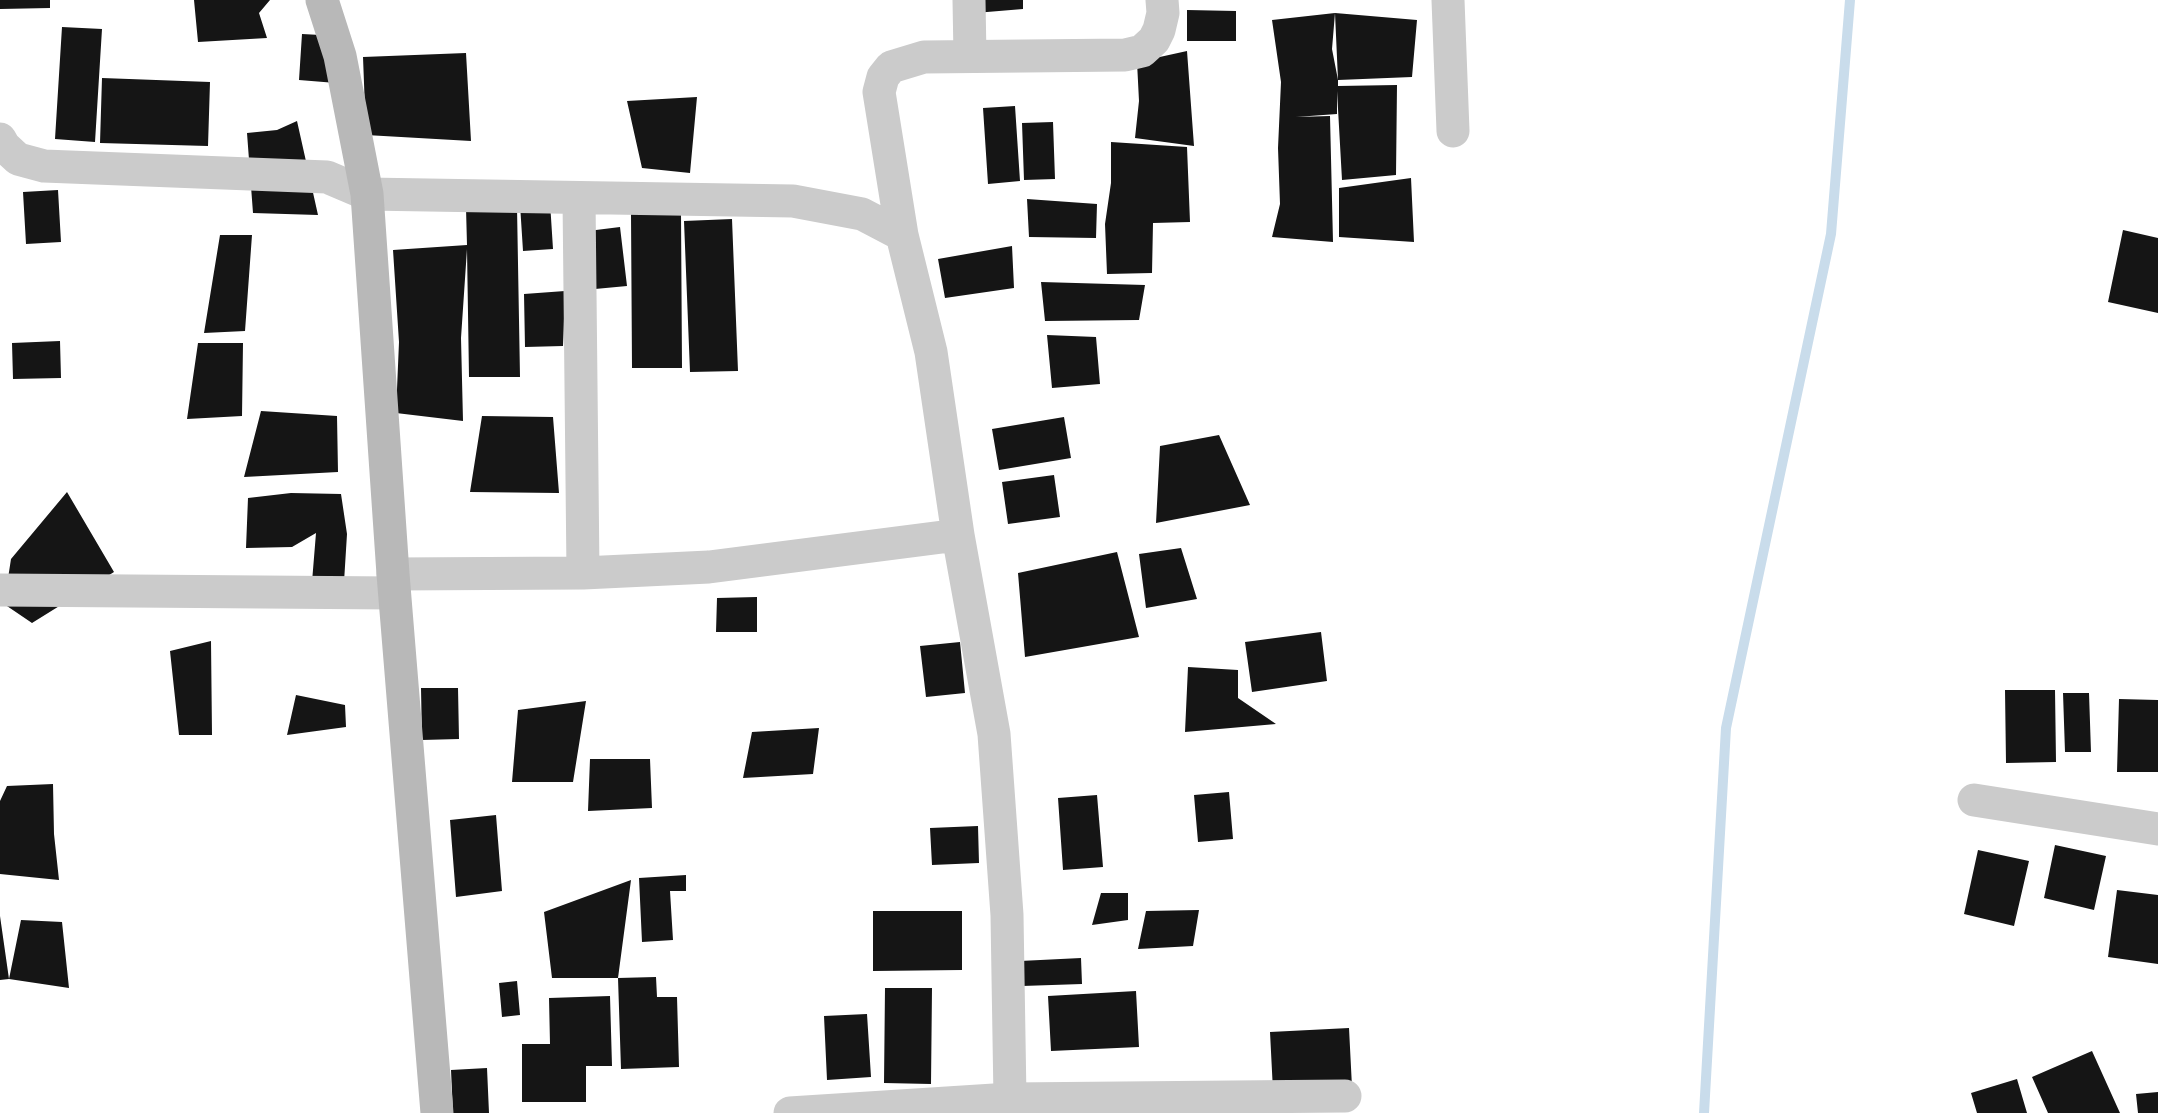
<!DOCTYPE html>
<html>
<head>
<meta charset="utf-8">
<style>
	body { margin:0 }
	canvas { display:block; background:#fff }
</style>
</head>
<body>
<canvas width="2158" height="1113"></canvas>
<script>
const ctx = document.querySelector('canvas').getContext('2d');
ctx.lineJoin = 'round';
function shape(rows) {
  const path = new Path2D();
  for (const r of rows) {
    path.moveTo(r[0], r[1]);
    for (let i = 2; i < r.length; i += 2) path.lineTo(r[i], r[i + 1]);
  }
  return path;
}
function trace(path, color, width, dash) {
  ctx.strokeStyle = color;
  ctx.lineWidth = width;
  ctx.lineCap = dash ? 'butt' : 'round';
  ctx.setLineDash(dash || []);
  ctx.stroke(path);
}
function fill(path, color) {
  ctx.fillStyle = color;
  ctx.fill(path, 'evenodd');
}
trace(shape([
	[1704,1113,1726,728,1831,234,1850,0]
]), '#c9dceb', 10);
fill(shape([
	[0,0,50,0,50,8,0,9],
	[194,0,270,0,259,13,267,38,198,42],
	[976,0,1023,0,1023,9,975,13],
	[1187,10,1236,11,1236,41,1187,41],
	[1335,13,1332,49,1338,80,1338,86,1397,85,1396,175,1342,180,1337,91,1337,114,1296,117,1330,116,1333,242,1272,237,1280,204,1278,148,1281,82,1272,20,1335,13,1417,20,1412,77,1338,80],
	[62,27,102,29,95,142,55,139],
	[302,34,339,36,336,83,299,80],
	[1187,51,1194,146,1135,138,1139,101,1137,62],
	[466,53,471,141,366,135,363,57],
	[102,78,210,82,208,146,100,143],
	[697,97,690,173,642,168,627,101],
	[1015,106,1020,181,988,184,983,108],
	[297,121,318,215,253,213,247,133,277,130],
	[1053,122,1055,179,1024,180,1022,123],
	[1111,142,1187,147,1190,222,1153,223,1152,273,1107,274,1105,224,1111,183],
	[1411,178,1414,242,1339,237,1339,188],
	[58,190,61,242,26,244,23,192],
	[1027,199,1097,204,1096,238,1029,237],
	[550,202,553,249,523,251,520,204],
	[517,207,520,377,469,377,467,249,461,338,463,421,396,413,399,342,393,250,467,245,466,208],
	[681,213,682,368,632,368,631,214],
	[732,219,738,371,690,372,684,221],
	[620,227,627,286,595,289,588,231],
	[2123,230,2158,238,2158,313,2108,302],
	[220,235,252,235,245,331,204,333],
	[1012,246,1014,288,945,298,938,259],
	[1041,282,1145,285,1139,320,1045,321],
	[565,291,563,346,525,347,524,294],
	[1047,335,1096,337,1100,384,1052,388],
	[60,341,61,378,13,379,12,343],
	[198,343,243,343,242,416,187,419],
	[261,411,337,416,338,472,244,477],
	[482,416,553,417,559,493,470,492],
	[1064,417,1071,458,999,470,992,429],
	[1219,435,1250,505,1156,523,1160,446],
	[1054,475,1060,517,1008,524,1002,482],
	[67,492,114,572,32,623,4,604,11,559],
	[291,493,341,494,347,534,344,582,312,582,316,533,292,547,246,548,248,498],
	[1181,548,1197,599,1146,608,1139,554],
	[1117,552,1139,637,1025,657,1018,573],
	[757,597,757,632,716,632,717,598],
	[1321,632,1327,681,1252,692,1245,642],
	[211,641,212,735,179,735,170,651],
	[960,642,965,693,926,697,920,646],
	[1188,667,1238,670,1238,698,1276,724,1185,732],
	[421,688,458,688,459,739,422,740],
	[2005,690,2055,690,2056,762,2006,763],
	[2063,693,2089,693,2091,752,2065,752],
	[296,695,345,705,346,727,287,735],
	[2119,699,2158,700,2158,772,2117,772],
	[586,701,573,782,512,782,518,710],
	[819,728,813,774,743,778,752,732],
	[590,759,650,759,652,808,588,811],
	[53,784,54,834,59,880,0,874,0,801,7,786],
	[1229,792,1233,839,1198,842,1194,795],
	[1097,795,1103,867,1063,870,1058,798],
	[496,815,502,891,456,897,450,820],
	[978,826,979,863,932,865,930,828],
	[2055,845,2106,856,2094,910,2044,898],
	[1978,850,2029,861,2014,926,1964,914],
	[686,875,686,891,670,891,673,940,642,942,639,878],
	[631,880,618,978,656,977,657,997,677,997,679,1067,621,1069,618,978,552,978,544,912],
	[2117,890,2158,895,2158,964,2108,957],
	[1101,893,1128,893,1128,920,1092,925],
	[1199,910,1193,946,1138,949,1146,911],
	[873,911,962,911,962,970,873,971],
	[0,916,9,979,21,920,62,922,69,988,9,979,0,980],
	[1081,958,1082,984,1022,986,1020,961],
	[517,981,520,1015,502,1017,499,983],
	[885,988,932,988,931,1084,884,1083],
	[1136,991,1139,1047,1051,1051,1048,996],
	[610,996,612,1066,586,1066,586,1102,522,1102,522,1044,550,1044,549,998],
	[867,1014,871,1077,827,1080,824,1016],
	[1349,1028,1352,1087,1273,1091,1270,1032],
	[2092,1051,2120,1113,2048,1113,2032,1077],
	[487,1068,489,1113,453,1113,451,1070],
	[2017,1079,2027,1113,1977,1113,1971,1093],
	[2158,1092,2158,1113,2138,1113,2136,1094]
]), '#151515');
trace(shape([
	[969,0,970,56],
	[1162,0,1163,13,1159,30,1154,40,1142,51,1125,55,924,57,891,67,883,77,879,92,902,235,931,352,958,535,994,734,1007,915,1010,1099,1345,1096],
	[1448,0,1453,131],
	[0,139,4,146,18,159,44,166,327,177,367,194,793,201,862,214,902,235],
	[579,198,583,573],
	[393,574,583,573,709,567,958,535],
	[0,590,394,593],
	[1974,800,2158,829],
	[790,1113,1010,1099,1011,1113]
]), '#cbcbcb', 33);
trace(shape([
	[322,0,340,56,367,194,393,574,437,1113]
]), '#b8b8b8', 33);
</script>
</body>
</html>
